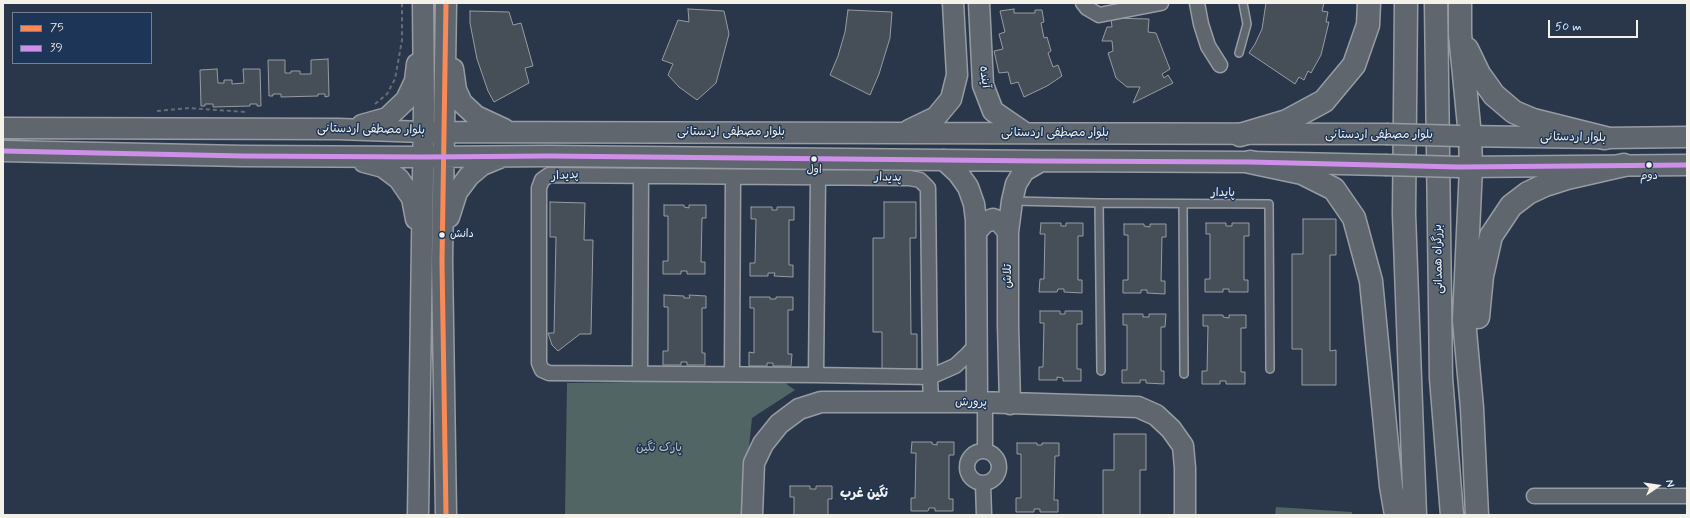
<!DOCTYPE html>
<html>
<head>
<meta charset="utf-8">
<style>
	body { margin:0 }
	#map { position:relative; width:1690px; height:518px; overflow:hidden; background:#2a374a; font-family:Mynerve,sans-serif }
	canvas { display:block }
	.frame { position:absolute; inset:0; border:4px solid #f4f1e8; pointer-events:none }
	.legend { position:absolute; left:12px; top:12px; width:140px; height:52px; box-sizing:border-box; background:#1d3557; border:1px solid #738091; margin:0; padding:5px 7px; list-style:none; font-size:12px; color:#f4f1e8 }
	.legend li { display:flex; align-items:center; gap:8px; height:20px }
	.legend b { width:20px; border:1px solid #738091 }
	.north { position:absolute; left:1638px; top:466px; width:40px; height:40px; -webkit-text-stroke:3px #1d3557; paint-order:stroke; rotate:77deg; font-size:11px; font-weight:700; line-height:16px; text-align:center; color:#f4f1e8 }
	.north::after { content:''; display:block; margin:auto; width:14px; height:18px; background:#f4f1e8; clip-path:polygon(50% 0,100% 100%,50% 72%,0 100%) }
	.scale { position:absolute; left:1548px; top:20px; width:90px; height:18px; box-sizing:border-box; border:2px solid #f4f1e8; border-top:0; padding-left:5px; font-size:12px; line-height:14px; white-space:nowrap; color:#f4f1e8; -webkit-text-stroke:3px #1d3557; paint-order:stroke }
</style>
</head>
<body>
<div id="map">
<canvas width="1690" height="518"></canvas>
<div class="frame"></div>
<ul class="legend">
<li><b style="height:5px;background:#f98a56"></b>75</li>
<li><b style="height:5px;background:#ce8fe9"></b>39</li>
</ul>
<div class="north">N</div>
<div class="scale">50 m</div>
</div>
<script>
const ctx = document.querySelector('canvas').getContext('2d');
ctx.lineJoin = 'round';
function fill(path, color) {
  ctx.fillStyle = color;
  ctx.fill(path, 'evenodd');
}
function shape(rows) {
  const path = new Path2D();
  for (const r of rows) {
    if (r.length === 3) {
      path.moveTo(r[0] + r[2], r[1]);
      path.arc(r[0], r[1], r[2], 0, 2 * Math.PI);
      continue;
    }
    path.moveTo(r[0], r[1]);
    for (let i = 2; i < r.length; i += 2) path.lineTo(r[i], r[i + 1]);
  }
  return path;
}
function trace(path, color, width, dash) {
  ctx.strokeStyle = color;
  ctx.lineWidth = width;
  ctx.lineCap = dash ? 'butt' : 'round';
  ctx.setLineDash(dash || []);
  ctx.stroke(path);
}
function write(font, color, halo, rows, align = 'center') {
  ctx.font = font + ' Mynerve,"Playpen Sans Arabic",sans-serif';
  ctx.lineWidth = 3;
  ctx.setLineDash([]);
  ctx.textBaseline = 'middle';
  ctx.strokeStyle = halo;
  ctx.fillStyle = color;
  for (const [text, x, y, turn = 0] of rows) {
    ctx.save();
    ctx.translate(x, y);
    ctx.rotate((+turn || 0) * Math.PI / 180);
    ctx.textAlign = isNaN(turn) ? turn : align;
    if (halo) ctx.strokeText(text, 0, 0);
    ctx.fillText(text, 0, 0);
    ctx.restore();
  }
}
fill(shape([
	[781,380,795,390,752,418,742,515,565,515,567,383],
	[1276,507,1352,512,1352,515,1275,515]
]), '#506564');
const building = shape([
	[1266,3,1324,3,1322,11,1328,12,1326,22,1329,22,1321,55,1311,73,1308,71,1304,80,1299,77,1295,84,1249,53,1255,44,1262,29,1266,3],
	[688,9,724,11,729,34,716,83,697,100,679,87,668,75,673,64,662,60,678,20,689,22,688,9],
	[1014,9,1014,13,1035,13,1035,10,1042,10,1044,22,1041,23,1044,38,1047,37,1051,51,1048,53,1053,67,1058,65,1062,76,1047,86,1024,97,1018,82,1011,84,1008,72,999,73,994,51,1003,49,999,34,1005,32,1000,11,1014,9],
	[848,10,892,12,890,38,879,74,870,95,830,75,838,56,845,32,848,10],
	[470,11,509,12,513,25,521,23,533,66,525,68,529,83,494,102,488,91,477,59,470,23,470,11],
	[1111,18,1149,19,1148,32,1156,33,1170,69,1162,74,1164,78,1168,75,1173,83,1133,103,1140,87,1127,87,1116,78,1108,53,1113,51,1112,41,1102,41,1107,27,1112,27,1111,18],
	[328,59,329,96,325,97,325,94,318,94,318,96,281,97,281,94,273,94,273,96,269,96,268,60,285,60,285,73,291,73,291,71,300,71,300,74,311,74,311,60,328,59],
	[217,69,218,83,224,83,224,80,232,80,232,84,244,83,243,69,260,69,261,106,257,106,257,104,250,104,250,106,213,107,213,104,205,104,205,106,201,106,200,70,217,69],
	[550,202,585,203,584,240,593,240,591,334,580,334,558,351,552,345,548,333,554,333,556,237,550,237,550,202],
	[884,202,916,202,916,238,910,238,911,334,917,334,917,369,882,369,882,332,873,332,873,238,884,238,884,202],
	[664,205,684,205,684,207,689,208,689,205,706,205,706,218,702,218,701,262,705,262,705,274,687,274,687,271,681,271,681,274,663,274,663,261,668,261,668,216,664,216,664,205],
	[751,207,772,207,772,210,777,210,777,207,794,207,794,220,789,220,789,265,793,265,793,277,774,276,775,273,768,273,768,276,750,276,750,263,755,263,756,219,751,219,751,207],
	[1303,219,1336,219,1336,255,1330,255,1330,351,1336,350,1336,385,1302,385,1302,349,1292,349,1292,254,1303,254,1303,219],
	[1041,223,1061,223,1061,226,1066,226,1066,223,1083,223,1083,236,1078,236,1078,280,1082,280,1082,293,1064,292,1064,289,1058,289,1057,292,1039,292,1040,279,1044,279,1045,234,1040,234,1041,223],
	[1206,223,1226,223,1226,226,1232,226,1232,223,1249,223,1249,236,1244,236,1244,280,1248,280,1248,292,1229,292,1229,289,1223,289,1223,292,1205,292,1205,279,1210,279,1210,234,1206,234,1206,223],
	[1124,224,1144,224,1144,226,1150,227,1150,224,1166,224,1166,237,1162,237,1161,281,1165,281,1165,294,1147,293,1147,290,1141,290,1141,293,1123,293,1123,280,1128,280,1128,235,1124,235,1124,224],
	[664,295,684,296,684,298,690,298,689,295,706,296,706,308,702,308,702,353,705,353,705,365,687,365,687,362,681,362,681,365,663,365,663,351,668,351,668,307,664,307,664,295],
	[750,297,770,297,770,299,776,299,776,297,793,297,793,310,788,310,788,354,792,354,791,366,773,366,773,363,767,363,767,366,749,366,749,352,754,353,754,308,750,308,750,297],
	[1040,311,1060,311,1060,314,1065,314,1065,311,1082,311,1082,324,1077,324,1077,369,1081,369,1081,381,1063,381,1063,378,1057,377,1057,380,1039,380,1039,367,1043,367,1044,323,1040,323,1040,311],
	[1123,314,1143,314,1143,317,1149,317,1149,314,1166,314,1165,327,1161,327,1161,371,1164,371,1164,384,1146,383,1146,380,1140,380,1140,383,1122,383,1122,370,1127,370,1127,325,1123,325,1123,314],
	[1203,315,1223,315,1223,317,1229,318,1229,315,1246,315,1246,328,1241,328,1241,372,1245,372,1245,384,1226,384,1226,381,1220,381,1220,384,1202,384,1202,371,1207,371,1208,326,1203,326,1203,315],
	[1114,434,1146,434,1146,470,1140,470,1140,515,1103,515,1103,470,1114,470,1114,434],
	[912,442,932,442,932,444,937,445,937,442,954,442,954,455,949,455,949,499,953,499,953,511,935,511,935,508,929,508,928,511,911,511,911,498,915,498,916,453,911,453,912,442],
	[1017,443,1037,443,1037,445,1042,445,1042,443,1059,443,1059,456,1055,456,1054,500,1058,500,1058,512,1040,512,1040,509,1034,509,1034,512,1016,512,1016,498,1021,498,1021,454,1017,454,1017,443],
	[790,486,810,486,810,489,816,489,816,486,832,486,832,499,828,499,828,515,794,515,794,497,790,497,790,486]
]);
fill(building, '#464e57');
trace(building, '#979ca3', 1);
const lane = shape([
	[1239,53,1247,24,1243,3],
	[1014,201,1099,203,1269,204,1270,369],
	[1099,203,1101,371],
	[1183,204,1184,374]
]);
const street = shape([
	[1083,3,1087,8,1099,15,1161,3],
	[1197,3,1201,24,1208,46,1220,65],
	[640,373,641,176],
	[732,374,733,177],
	[816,375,818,177],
	[931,402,930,377,928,188,920,180,909,178,549,175,542,180,539,188,539,363,542,370,549,373,816,375,930,377,955,366,967,355,977,344],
	[983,467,16],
	[985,451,985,403],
	[983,483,984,515],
	[1534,496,1687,496]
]);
const secondary = shape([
	[446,3,442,261,446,515],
	[979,3,983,85,993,111,1025,133],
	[453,69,456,90,462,103,476,116,504,129],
	[362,125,387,118,406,100,415,81,417,64],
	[3,128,338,129,424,132,1386,134],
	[909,130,936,117,951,99,957,75,953,3],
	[1460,136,1605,138,1687,137],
	[3,151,243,156,424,157,548,156,1041,161,1250,162,1385,165],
	[944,160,958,173,968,187,974,204,976,220,977,402],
	[364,162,383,167,399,179,412,198,416,219],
	[1459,167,1687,165],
	[449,217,457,192,469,176,482,165,499,158],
	[977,231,984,223,993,219,1001,223,1008,232],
	[1010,404,1008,325,1008,232,1012,201,1016,184,1024,171,1041,161],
	[418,515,424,107,423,3],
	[752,515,754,463,763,444,779,424,799,409,821,402,977,402,1138,407,1156,415,1171,429,1183,446,1185,468,1185,515]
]);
const highway = shape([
	[1406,3,1404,214,1415,515],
	[1436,3,1441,378,1452,515],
	[1460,3,1460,34,1470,136,1471,167,1464,320,1472,408,1477,515],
	[1467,49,1479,74,1494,95,1514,112,1533,120,1605,138],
	[1240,135,1287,121,1324,101,1354,65,1368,25,1369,3],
	[1250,162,1302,173,1334,189,1354,218,1371,281,1391,486,1396,515],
	[1478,317,1482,276,1491,236,1511,206,1528,193,1545,185,1567,178,1624,165]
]);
trace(lane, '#979ca3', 10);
trace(street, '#979ca3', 17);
trace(secondary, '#979ca3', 23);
trace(highway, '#979ca3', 25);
trace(shape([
	[375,104,387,94,395,79,402,40,402,3],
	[157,111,190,108,246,112]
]), '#666d76', 2, [4, 3]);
trace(lane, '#60666e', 7);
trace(street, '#60666e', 14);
trace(secondary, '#60666e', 20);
trace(highway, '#60666e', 22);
const secondaryBridge = shape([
	[1386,134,1460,136],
	[1385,165,1459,167]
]);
trace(secondaryBridge, '#979ca3', 23, []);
trace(secondaryBridge, '#60666e', 20);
trace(shape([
	[446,3,442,261,446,515]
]), '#f98a56', 5);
trace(shape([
	[3,151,243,156,424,157,548,156,1041,161,1250,162,1459,167,1687,165]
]), '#ce8fe9', 5);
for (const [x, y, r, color] of [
	[814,159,3.5,"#f4f1e8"],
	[1649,165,3.5,"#f4f1e8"],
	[442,235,3.5,"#f4f1e8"]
]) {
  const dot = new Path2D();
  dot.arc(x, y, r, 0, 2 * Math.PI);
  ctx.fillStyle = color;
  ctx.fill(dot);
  trace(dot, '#1d3557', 1.5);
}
write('11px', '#f4f1e8', '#1d3557', [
	["اول",814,171],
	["دوم",1649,177],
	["دانش",450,235,"left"]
]);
write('12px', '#f4f1e8', '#1d3557', [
	["آینده",984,77,83],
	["بلوار مصطفی اردستانی",371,130,1],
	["بلوار مصطفی اردستانی",731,132],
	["بلوار مصطفی اردستانی",1055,133],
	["بلوار مصطفی اردستانی",1379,135],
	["بلوار اردستانی",1573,138,1],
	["پدیدار",565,176,-4],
	["پدیدار",888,178,1],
	["پایدار",1223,193],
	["بزرگراه همدانی",1439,259,-91],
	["تلاش",1008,276,-90],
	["پرورش",971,403,1]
]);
write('12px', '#bdc2bb', '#1d3557', [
	["پارک نگین",659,448]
]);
write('bold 13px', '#f4f1e8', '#1d3557', [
	["نگین غرب",864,494]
]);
</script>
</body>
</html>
